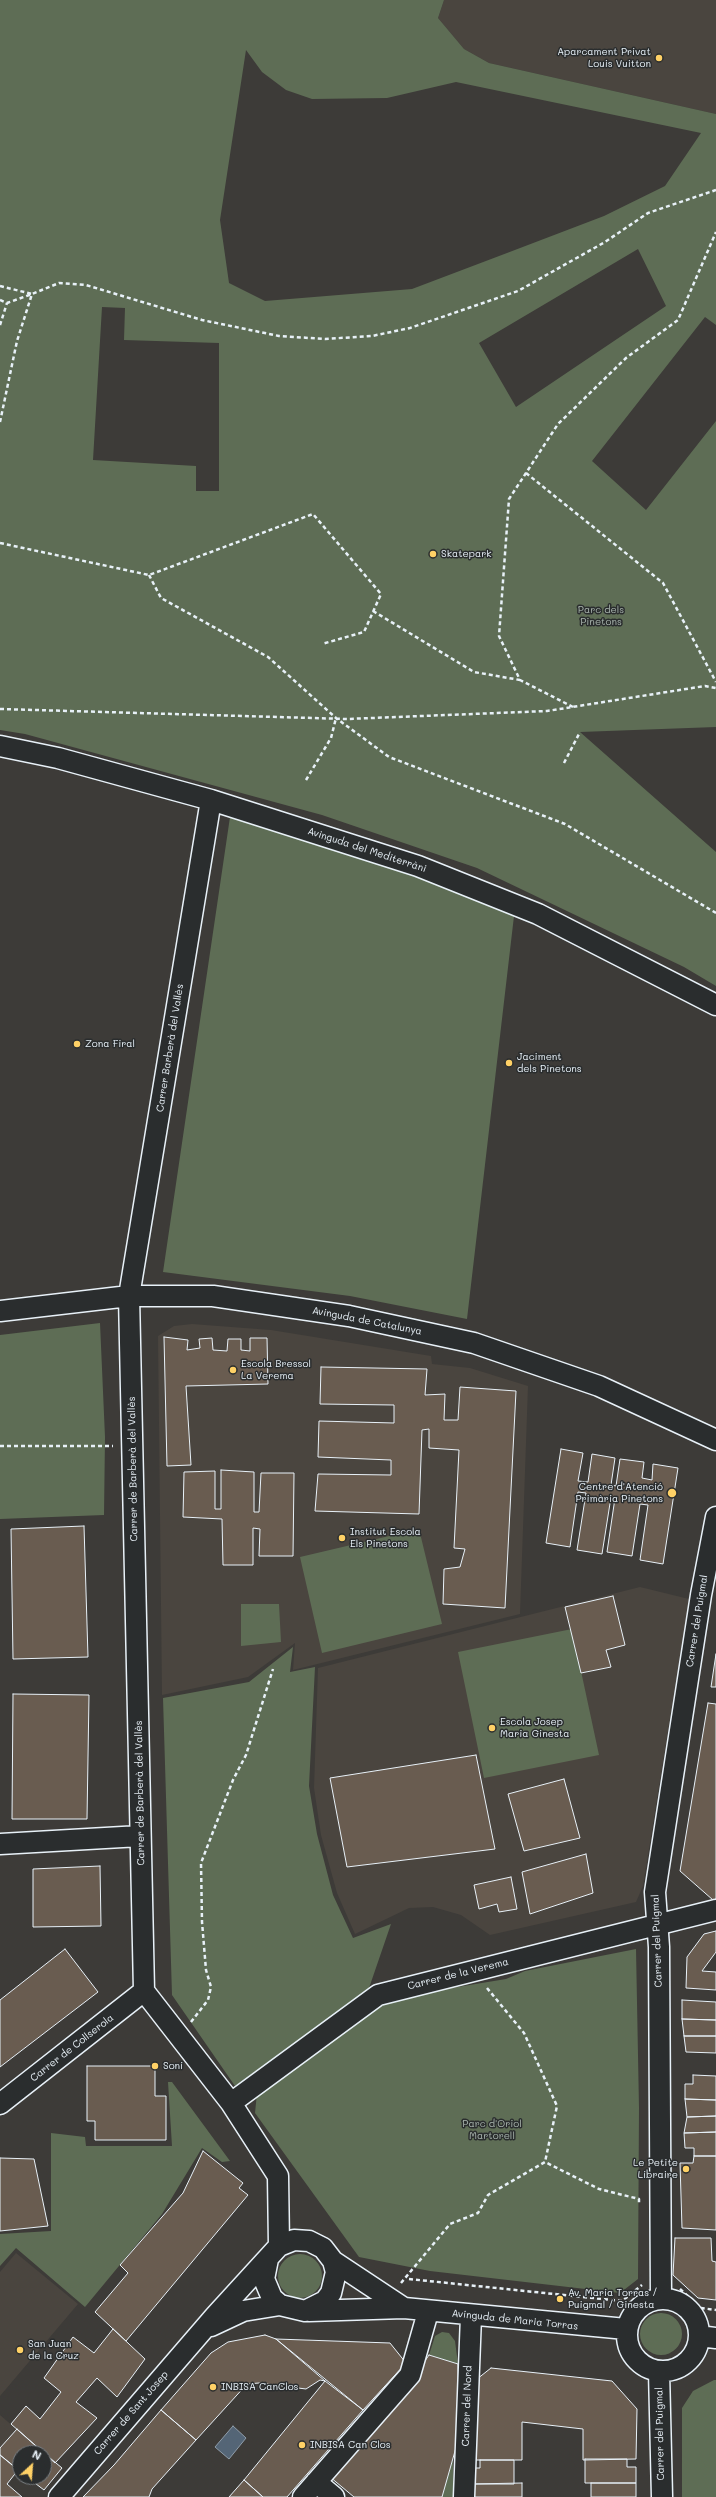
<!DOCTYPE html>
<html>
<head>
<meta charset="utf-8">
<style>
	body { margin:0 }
	#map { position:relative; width:716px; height:2497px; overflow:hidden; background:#3d3b38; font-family:Mali,sans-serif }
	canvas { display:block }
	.north { position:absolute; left:12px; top:2445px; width:40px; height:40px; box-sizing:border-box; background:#2a2d2e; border:1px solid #767b7f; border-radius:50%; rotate:26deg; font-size:11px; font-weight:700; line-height:16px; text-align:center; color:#e8f1f8 }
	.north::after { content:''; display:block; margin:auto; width:14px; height:18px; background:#ffd166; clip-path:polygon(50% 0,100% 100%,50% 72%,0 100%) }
</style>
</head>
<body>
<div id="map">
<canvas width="716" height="2497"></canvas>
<div class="north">N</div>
</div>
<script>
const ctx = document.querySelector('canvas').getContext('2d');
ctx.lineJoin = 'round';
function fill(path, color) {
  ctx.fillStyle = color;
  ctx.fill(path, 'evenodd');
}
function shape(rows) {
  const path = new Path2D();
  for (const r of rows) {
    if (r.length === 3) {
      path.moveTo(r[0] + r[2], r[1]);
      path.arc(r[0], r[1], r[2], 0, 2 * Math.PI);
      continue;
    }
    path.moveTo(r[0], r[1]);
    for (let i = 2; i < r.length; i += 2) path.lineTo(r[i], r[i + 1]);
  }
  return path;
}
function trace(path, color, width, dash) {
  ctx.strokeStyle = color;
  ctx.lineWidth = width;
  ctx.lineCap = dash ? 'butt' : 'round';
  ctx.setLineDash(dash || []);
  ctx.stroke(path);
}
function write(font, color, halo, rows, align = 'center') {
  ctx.font = font + ' Mali,sans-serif';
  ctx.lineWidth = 3;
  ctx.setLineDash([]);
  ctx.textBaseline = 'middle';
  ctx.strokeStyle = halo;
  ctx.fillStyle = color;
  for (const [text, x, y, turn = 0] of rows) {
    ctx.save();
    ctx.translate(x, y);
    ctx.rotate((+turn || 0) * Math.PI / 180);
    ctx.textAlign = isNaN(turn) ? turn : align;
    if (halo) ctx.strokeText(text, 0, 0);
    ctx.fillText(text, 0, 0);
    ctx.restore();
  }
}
fill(shape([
	[444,0,716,0,716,114,489,63,464,49,438,18],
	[192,1324,271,1330,431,1356,432,1364,470,1368,528,1386,520,1614,293,1670,295,1643,248,1677,162,1695,158,1336,174,1326],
	[640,1587,689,1599,643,1886,636,1902,490,1935,461,1915,433,1907,409,1908,355,1934,337,1893,321,1835,314,1788,318,1668],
	[16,2253,78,2304,0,2396,0,2272],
	[0,2415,44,2453,20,2453,20,2471,0,2455]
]), '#4a453f');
fill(shape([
	[0,0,444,0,438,18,464,49,489,63,716,114,716,325,705,317,592,461,646,510,716,421,716,727,580,732,716,852,716,986,684,967,477,868,322,815,25,734,0,730],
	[246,50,262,72,286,90,312,99,387,98,456,82,701,133,665,186,604,216,507,253,412,289,265,301,229,283,220,220],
	[638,249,666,306,516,407,479,343],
	[102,307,125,308,124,340,219,343,219,491,196,491,196,466,93,460],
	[230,817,412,873,514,916,467,1319,350,1296,163,1272],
	[100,1323,105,1437,104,1515,0,1519,0,1335],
	[419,1529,442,1624,322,1653,300,1557],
	[241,1604,279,1604,281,1642,241,1646],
	[572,1629,599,1755,484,1778,458,1652],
	[293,1647,290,1672,315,1667,309,1786,317,1834,333,1895,353,1938,391,1924,368,1991,235,2086,172,1995,163,1698,249,1682],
	[636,1949,639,2108,638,2279,620,2293,430,2271,359,2257,255,2113,257,2093,391,1998,506,1979,525,1971],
	[168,2082,172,2082,230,2161,222,2162,202,2148,162,2214,85,2307,16,2248,0,2266,0,2234,51,2231,51,2133,85,2137,86,2146,172,2146],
	[300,2276,22],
	[661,2334,21],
	[442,2332,449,2333,455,2341,458,2364,429,2355,435,2336],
	[714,2380,716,2380,716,2497,682,2497,682,2408,693,2391],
	[453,2459,453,2497,441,2497]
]), '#5e6d55');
const water = shape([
	[233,2426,246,2438,229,2459,215,2447,233,2426]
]);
fill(water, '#546576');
trace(water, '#8f9daa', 1);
const building = shape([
	[164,1337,188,1340,187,1350,200,1348,199,1339,212,1338,213,1350,227,1351,228,1339,241,1339,241,1350,250,1351,250,1338,267,1338,268,1384,186,1386,191,1465,167,1466,164,1337],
	[321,1367,427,1369,425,1395,445,1394,444,1420,458,1420,460,1387,516,1391,505,1608,443,1604,444,1569,460,1567,465,1549,454,1548,459,1450,429,1448,429,1429,422,1430,419,1514,315,1511,318,1474,391,1475,391,1460,318,1457,319,1421,394,1423,394,1405,320,1404,321,1367],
	[561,1449,583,1453,578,1481,588,1482,592,1454,615,1458,611,1485,616,1486,620,1459,644,1462,642,1478,652,1480,653,1464,678,1468,663,1564,640,1560,648,1505,640,1504,632,1556,607,1552,615,1498,611,1497,602,1554,577,1550,586,1493,578,1492,570,1547,546,1543,561,1449],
	[221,1470,254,1472,254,1512,259,1512,261,1473,294,1473,293,1556,259,1556,260,1529,253,1528,253,1565,223,1565,222,1519,183,1517,184,1472,215,1471,215,1509,221,1509,221,1470],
	[84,1526,88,1657,13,1659,11,1529,84,1526],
	[613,1596,625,1645,606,1650,611,1667,581,1673,565,1607,613,1596],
	[716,1654,716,1687,711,1687,716,1654],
	[13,1694,89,1695,87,1819,12,1819,13,1694],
	[708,1703,716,1704,716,1899,713,1900,680,1871,708,1703],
	[476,1755,495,1849,347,1867,330,1778,476,1755],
	[564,1779,580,1838,524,1851,508,1794,564,1779],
	[586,1854,593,1893,530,1914,522,1872,586,1854],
	[100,1866,101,1926,33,1927,33,1869,100,1866],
	[511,1877,517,1909,499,1912,497,1904,479,1909,474,1885,511,1877],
	[716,1931,716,1952,702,1971,716,1972,716,1990,686,1988,687,1957,704,1934,716,1931],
	[65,1949,98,1992,0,2067,0,2000,65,1949],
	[682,2000,716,2002,716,2020,682,2019,682,2000],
	[682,2019,716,2020,716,2036,684,2036,682,2019],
	[684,2036,716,2036,716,2053,686,2052,684,2036],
	[87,2066,155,2066,155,2096,166,2096,166,2140,95,2140,95,2121,87,2121,87,2066],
	[693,2075,716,2076,716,2100,685,2099,685,2084,693,2084,693,2075],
	[685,2099,716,2100,716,2116,687,2117,685,2099],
	[716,2116,716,2132,684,2133,687,2117,716,2116],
	[716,2132,716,2156,694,2156,694,2148,685,2148,684,2133,716,2132],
	[203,2151,243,2183,239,2188,248,2195,126,2341,95,2312,128,2273,120,2265,183,2193,203,2151],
	[694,2156,716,2156,716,2230,682,2228,680,2163,693,2163,694,2156],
	[0,2158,34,2159,48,2226,0,2231,0,2158],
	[675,2238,711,2238,712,2261,716,2262,716,2300,698,2298,673,2275,675,2238],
	[113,2329,145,2359,117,2397,97,2378,76,2402,97,2418,55,2463,11,2424,26,2406,40,2419,61,2392,44,2378,73,2337,94,2353,113,2329],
	[265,2335,276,2339,325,2381,320,2380,306,2389,259,2383,247,2384,196,2440,161,2410,211,2353,228,2342,265,2335],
	[276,2339,390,2343,406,2363,363,2410,276,2339],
	[429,2355,458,2364,459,2437,442,2497,354,2497,330,2477,414,2377,429,2355],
	[491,2368,612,2381,637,2409,636,2459,583,2460,583,2429,522,2422,522,2460,472,2460,472,2383,491,2368],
	[325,2381,363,2410,287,2497,263,2497,244,2480,325,2381],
	[161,2410,196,2440,152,2489,149,2497,83,2497,114,2465,161,2410],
	[17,2429,44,2453,20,2453,20,2471,0,2455,0,2448,17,2429],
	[44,2453,62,2468,44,2490,27,2477,44,2477,44,2453],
	[0,2455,18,2470,7,2484,22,2497,0,2497,0,2455],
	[585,2459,627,2459,627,2467,636,2467,636,2483,585,2483,585,2459],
	[480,2460,514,2460,514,2484,472,2484,472,2468,480,2468,480,2460],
	[244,2480,263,2497,229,2497,244,2480],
	[522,2483,522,2497,472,2497,472,2484,522,2483],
	[591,2483,636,2483,636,2497,591,2497,591,2483]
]);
fill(building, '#695c50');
trace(building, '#e8f1f8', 1);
const street = shape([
	[0,746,58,758,211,800,418,866,538,914,716,1005],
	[211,800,129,1296,144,1991,231,2103,278,2176,279,2246],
	[0,1311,129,1296,213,1296,349,1316,474,1343,599,1386,716,1440],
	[0,1844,140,1836],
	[231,2103,378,1995,716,1910],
	[0,2104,144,1991],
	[333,2261,404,2308],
	[661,2299,659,1947,655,1892,701,1595,716,1517],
	[663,2335,36],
	[309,2311,404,2308,626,2329],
	[211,2326,243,2311,280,2305],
	[699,2336,716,2338],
	[659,2371,662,2497],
	[316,2482,334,2497],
	[59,2497,215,2316,279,2246,294,2240,309,2241,323,2248,333,2261,336,2272,331,2293,325,2301,305,2311,280,2305,272,2298,264,2279,268,2259],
	[303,2497,410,2375,428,2312],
	[464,2497,471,2316]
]);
trace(street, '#e8f1f8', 23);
trace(shape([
	[0,286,32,294],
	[0,300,7,303,32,294],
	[0,325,7,303],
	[0,422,17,341,32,294,59,283,86,285,202,320,279,336,325,339,372,336,410,328,518,291,605,242,648,213,716,190],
	[526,473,663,583,716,682],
	[0,543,149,575,313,514,381,594,364,632,322,644],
	[149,575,161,598,268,657,336,718,389,757,565,824,716,913],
	[373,611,474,672,520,680],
	[573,707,520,680,499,636,509,499,558,424,626,358,678,320,716,232],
	[0,709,347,719,547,711,705,686,716,688],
	[564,763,580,732],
	[306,780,331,738,336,718],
	[0,1446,113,1446],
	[487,1988,524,2033,557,2106,545,2162],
	[191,2022,208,2000,211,1987,206,1970,202,1922,201,1863,233,1780,246,1755,273,1669],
	[409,2279,622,2301,642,2285],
	[401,2283,450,2224,478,2213,488,2195,545,2162,599,2189,639,2199,639,2203],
	[680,2289,701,2308,716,2310]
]), '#e8f1f8', 2.5, [4, 3]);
trace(street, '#2a2d2e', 20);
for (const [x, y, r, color] of [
	[659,58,4,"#ffd166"],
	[433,554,4,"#ffd166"],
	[77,1044,4,"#ffd166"],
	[509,1063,4,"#ffd166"],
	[233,1370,4,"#ffd166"],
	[672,1493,5,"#ffd166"],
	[342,1538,4,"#ffd166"],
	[492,1728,4,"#ffd166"],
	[155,2066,4,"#ffd166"],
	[686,2169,4,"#ffd166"],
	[560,2299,4,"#ffd166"],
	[20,2350,4,"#ffd166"],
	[213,2387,4,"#ffd166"],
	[302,2445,4,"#ffd166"]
]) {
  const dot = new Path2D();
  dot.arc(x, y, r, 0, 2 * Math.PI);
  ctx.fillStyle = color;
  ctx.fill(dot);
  trace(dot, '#2a2d2e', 1.5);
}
write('10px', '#e8f1f8', '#2a2d2e', [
	["Aparcament Privat",651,52,"right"],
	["Louis Vuitton",651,64,"right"],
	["Skatepark",441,554],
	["Zona Firal",85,1044],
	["Jaciment",517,1057],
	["dels Pinetons",517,1069],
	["Escola Bressol",241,1364],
	["La Verema",241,1376],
	["Centre d'Atenció",663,1487,"right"],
	["Primària Pinetons",663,1499,"right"],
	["Institut Escola",350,1532],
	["Els Pinetons",350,1544],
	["Escola Josep",500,1722],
	["Maria Ginesta",500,1734],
	["Soni",163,2066],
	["Le Petite",678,2163,"right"],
	["Libraire",678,2175,"right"],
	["Av. Maria Torras /",568,2293],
	["Puigmal / Ginesta",568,2305],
	["San Juan",28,2344],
	["de la Cruz",28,2356],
	["INBISA CanClos",221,2387],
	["INBISA Can Clos",310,2445]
], 'left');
write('10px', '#aab6af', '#2a2d2e', [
	["Parc dels",601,610],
	["Pinetons",601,622],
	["Parc d'Oriol",492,2124],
	["Martorell",492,2136]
]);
write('10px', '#e8f1f8', '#2a2d2e', [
	["Avinguda del Mediterràni",367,850,18],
	["Carrer Barberà del Vallès",170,1048,-81],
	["Avinguda de Catalunya",367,1321,11],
	["Carrer de Barberà del Vallès",133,1469,-91],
	["Carrer del Puigmal",697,1621,-81],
	["Carrer de Barberà del Vallès",140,1793,-91],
	["Carrer del Puigmal",657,1941,-92],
	["Carrer de la Verema",458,1974,-14],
	["Carrer de Collserola",72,2048,-38],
	["Avinguda de Maria Torras",515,2320,6],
	["Carrer del Nord",467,2406,-88],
	["Carrer de Sant Josep",131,2413,-49],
	["Carrer del Puigmal",660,2434,-91]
]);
</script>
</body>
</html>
